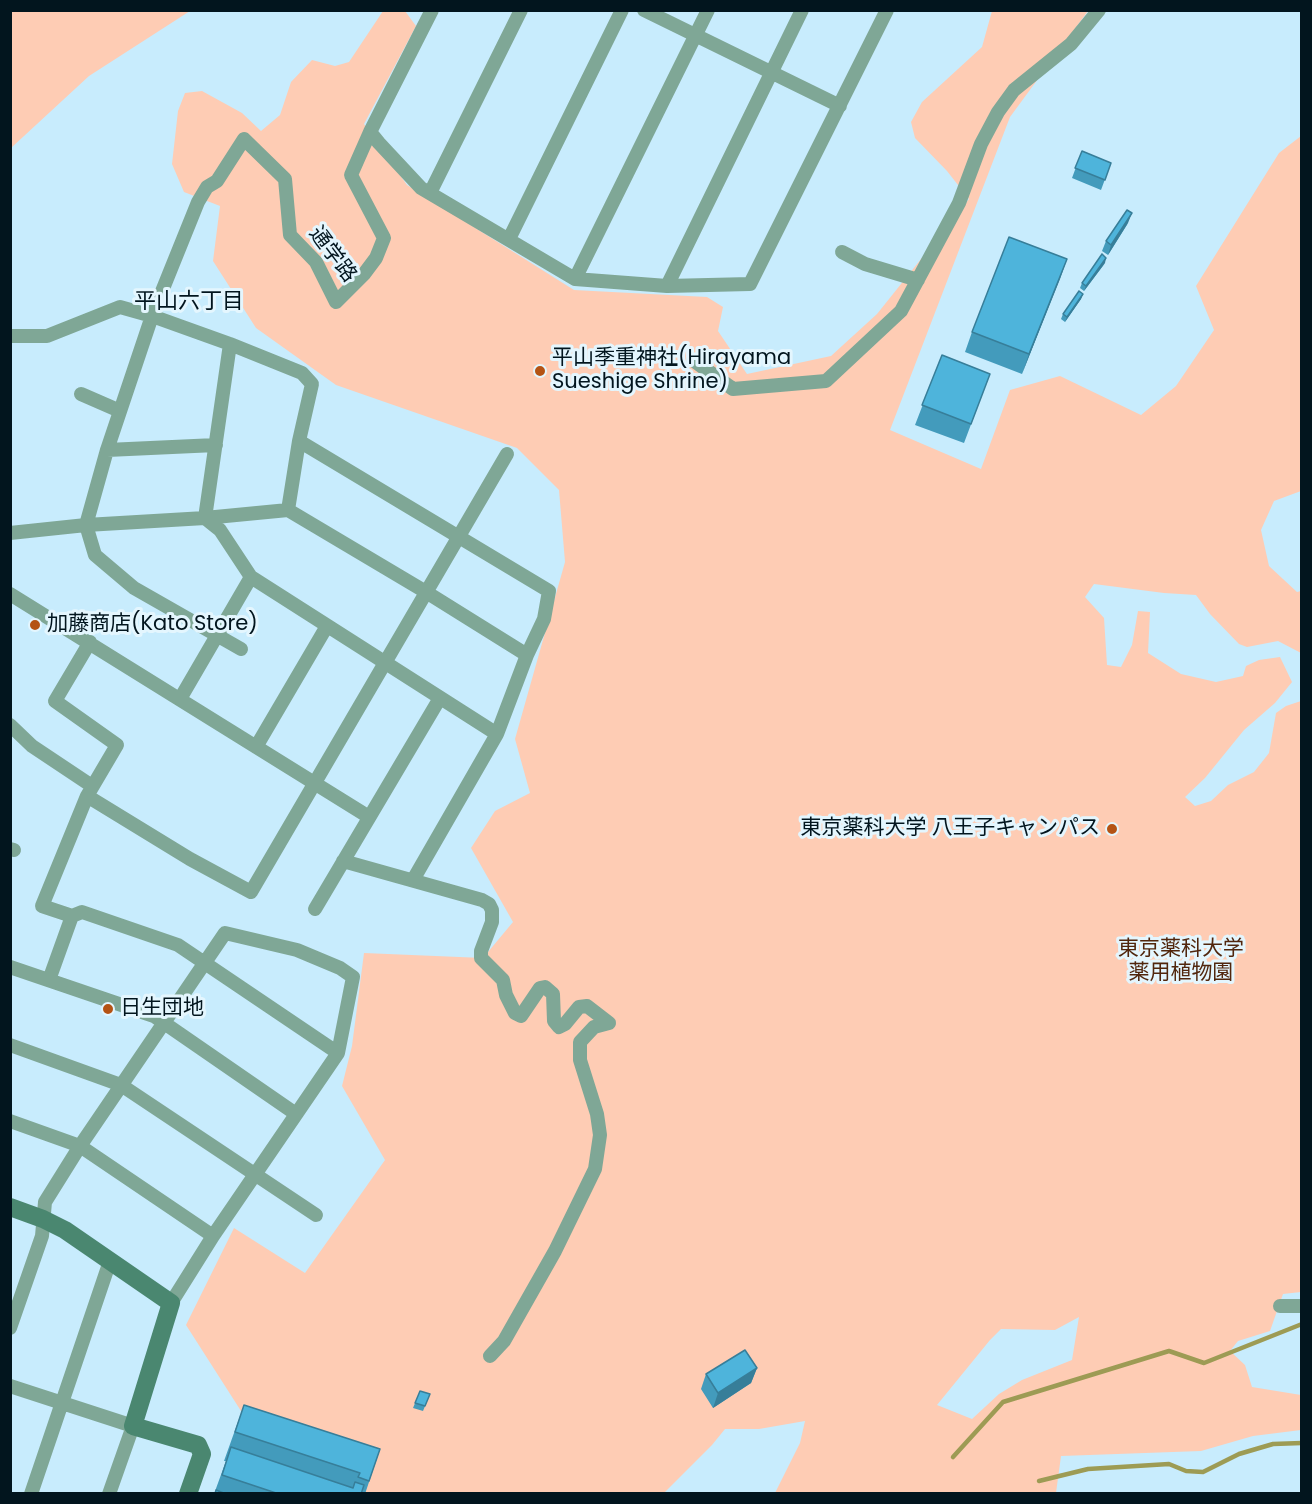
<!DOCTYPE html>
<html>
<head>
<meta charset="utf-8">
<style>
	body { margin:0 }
	#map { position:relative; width:1312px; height:1504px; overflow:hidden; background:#c8ecfd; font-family:Poppins,sans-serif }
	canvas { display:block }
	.frame { position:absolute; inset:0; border:12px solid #02151e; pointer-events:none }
</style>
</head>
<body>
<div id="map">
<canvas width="1312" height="1504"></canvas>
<div class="frame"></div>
</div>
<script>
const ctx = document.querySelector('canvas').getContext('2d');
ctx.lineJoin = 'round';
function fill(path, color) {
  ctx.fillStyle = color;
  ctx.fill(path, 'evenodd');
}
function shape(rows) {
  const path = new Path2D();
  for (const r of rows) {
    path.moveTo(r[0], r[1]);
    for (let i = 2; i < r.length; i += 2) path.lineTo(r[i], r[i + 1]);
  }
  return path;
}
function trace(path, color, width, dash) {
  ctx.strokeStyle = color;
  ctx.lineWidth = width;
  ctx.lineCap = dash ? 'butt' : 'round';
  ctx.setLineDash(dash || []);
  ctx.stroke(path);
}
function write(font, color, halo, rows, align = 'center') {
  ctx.font = font + ' Poppins,"Noto Sans JP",sans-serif';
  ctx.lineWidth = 6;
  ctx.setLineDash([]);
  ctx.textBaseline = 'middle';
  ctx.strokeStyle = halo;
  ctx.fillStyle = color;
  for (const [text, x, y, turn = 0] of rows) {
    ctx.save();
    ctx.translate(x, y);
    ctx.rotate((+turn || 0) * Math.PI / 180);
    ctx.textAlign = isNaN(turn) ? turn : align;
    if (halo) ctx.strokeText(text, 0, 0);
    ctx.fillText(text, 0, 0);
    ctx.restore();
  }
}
fill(shape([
	[11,10,190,10,190,11,89,76,11,148],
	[383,11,405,11,416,26,364,124,407,185,574,290,707,297,723,307,718,331,747,374,831,356,877,314,969,199,947,171,915,138,911,122,922,102,982,47,992,11,1088,11,1010,117,890,430,981,469,1010,390,1060,376,1141,415,1176,386,1214,330,1196,286,1279,153,1301,136,1301,491,1274,501,1261,530,1269,566,1297,592,1301,591,1301,653,1278,641,1247,647,1239,644,1210,614,1196,595,1164,593,1094,584,1085,597,1104,618,1107,665,1121,667,1132,645,1138,611,1150,612,1148,653,1181,674,1216,682,1243,676,1246,666,1259,660,1280,657,1292,682,1275,703,1244,730,1205,778,1185,797,1195,806,1211,801,1228,785,1254,772,1269,753,1276,713,1286,706,1301,701,1301,1292,1283,1294,1270,1331,1238,1341,1230,1351,1245,1365,1252,1387,1301,1395,1301,1430,1253,1436,1201,1451,1061,1456,1056,1493,775,1493,800,1443,805,1421,759,1429,725,1429,712,1445,664,1493,354,1494,354,1470,241,1411,186,1325,234,1228,305,1273,385,1160,342,1086,352,1046,364,953,483,958,513,922,471,848,495,811,530,793,515,739,565,562,559,490,517,448,336,385,256,328,213,261,220,206,184,192,172,164,178,111,185,93,202,91,242,113,261,131,280,115,291,82,312,60,335,66,349,62],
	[1079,1317,1072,1360,1022,1380,999,1394,972,1419,937,1405,990,1340,1001,1329,1055,1330]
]), '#feccb4');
trace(shape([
	[953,1457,1003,1402,1169,1351,1204,1363,1302,1324],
	[1039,1481,1088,1469,1169,1464,1186,1471,1203,1472,1239,1454,1273,1444,1302,1443]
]), '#9d9b54', 4.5);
trace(shape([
	[432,10,370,132,379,143,421,188,575,279,667,286,750,284,887,10],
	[644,10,840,106],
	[430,193,521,10],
	[509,239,622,10],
	[842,252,865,264,918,280],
	[575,279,708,10],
	[667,286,802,10],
	[10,336,47,336,120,307,152,316,230,344,302,373,312,384,299,441,288,510],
	[230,344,205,518,288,510,426,592,527,655,497,734],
	[693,360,733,389,826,381,901,311,959,203,981,144,998,112,1014,90,1071,44,1099,10],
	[81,394,120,411],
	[299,441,549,591,544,619,527,655],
	[107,450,216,445],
	[10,533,86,525,205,518,220,530,251,577,497,734,413,880],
	[10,594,369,817],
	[241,649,134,588,95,555,86,525,107,450,152,316,198,202,207,187,217,181,244,139,285,179,290,235,316,262,336,302,364,274,376,258,384,238,351,175,370,132],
	[180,699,251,577],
	[10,725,32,746,92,786],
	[256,747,327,626],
	[87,796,190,859,251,892,507,454],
	[10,849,14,850],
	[343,861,482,900,489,904,492,910,492,922,481,951,481,958,503,980,506,995,515,1013,521,1016,540,988,545,987,553,994,554,1021,559,1027,565,1024,579,1007,587,1006,609,1023],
	[315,909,440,698],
	[72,916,42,906,87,796,117,745,55,701,90,642],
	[10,967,154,1016,296,1114],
	[49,980,72,916,82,912,178,945,338,1053],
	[10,1045,121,1085,316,1215],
	[10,1121,80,1146,213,1236],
	[1280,1306,1302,1306],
	[10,1328,42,1236,45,1202,80,1146,225,933,297,950,340,968,353,977,338,1053,213,1236,171,1303],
	[490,1356,504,1341,555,1251,595,1169,600,1135,597,1114,580,1060,580,1042,594,1027,609,1023],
	[10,1386,133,1426,109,1494],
	[31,1494,110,1261]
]), '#7fa796', 14);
trace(shape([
	[10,1207,43,1219,65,1230,171,1303,133,1426,198,1445,202,1454,188,1494]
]), '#4a8770', 18);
fill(shape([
	[1082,151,1111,163,1101,190,1072,178],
	[1128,223,1108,255,1102,251,1106,241],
	[1067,259,1022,374,965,352,972,332],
	[1105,263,1084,291,1080,288,1082,283],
	[1083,294,1081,299,1065,322,1061,319,1063,314],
	[942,355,990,374,964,443,915,425],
	[757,1368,751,1383,713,1408,701,1389,706,1374],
	[420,1391,430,1394,423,1411,413,1408],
	[244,1405,380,1449,365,1494,214,1494,226,1461,224,1461]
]), '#439bbc');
fill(shape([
	[1132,213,1128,223,1108,255,1111,245],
	[1106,258,1105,263,1084,291,1086,286],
	[1067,259,1060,279,1022,374,1029,354],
	[1083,294,1081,299,1065,322,1067,317],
	[757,1368,751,1383,713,1408,718,1393]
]), '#377e99');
const building = shape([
	[1082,151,1111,163,1105,180,1075,168,1082,151],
	[1127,210,1132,213,1111,245,1106,241,1127,210],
	[1009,237,1067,259,1029,354,972,332,1009,237],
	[1102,254,1106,258,1086,286,1082,283,1102,254],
	[1079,291,1083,294,1067,317,1063,314,1079,291],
	[942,355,990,374,971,424,922,405,942,355],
	[745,1350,757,1368,718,1393,706,1374,745,1350],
	[420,1391,430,1394,425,1406,415,1403,420,1391],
	[244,1405,380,1449,369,1481,358,1477,360,1473,235,1432,244,1405],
	[231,1447,353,1488,355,1482,364,1485,361,1494,279,1494,222,1475,231,1447],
	[216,1490,226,1494,215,1494,216,1490]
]);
fill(building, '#4eb4db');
trace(building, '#377e99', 1.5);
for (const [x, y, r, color] of [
	[540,371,6,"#b45314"],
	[35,625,6,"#b45314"],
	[1112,829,6,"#b45314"],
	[108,1009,6,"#b45314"]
]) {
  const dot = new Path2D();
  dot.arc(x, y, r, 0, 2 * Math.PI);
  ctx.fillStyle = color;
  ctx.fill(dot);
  trace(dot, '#e4f6fe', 2);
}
write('21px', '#02151e', '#e4f6fe', [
	["通学路",332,255,53]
]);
write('21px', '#02151e', '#e4f6fe', [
	["平山季重神社(Hirayama",552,359],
	["Sueshige Shrine)",552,383],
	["加藤商店(Kato Store)",47,625],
	["東京薬科大学 八王子キャンパス",1100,829,"right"],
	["日生団地",120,1009]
], 'left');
write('21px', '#51260d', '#e4f6fe', [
	["東京薬科大学",1181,950],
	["薬用植物園",1181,974]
]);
write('22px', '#02151e', '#e4f6fe', [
	["平山六丁目",189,302]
]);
</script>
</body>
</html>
